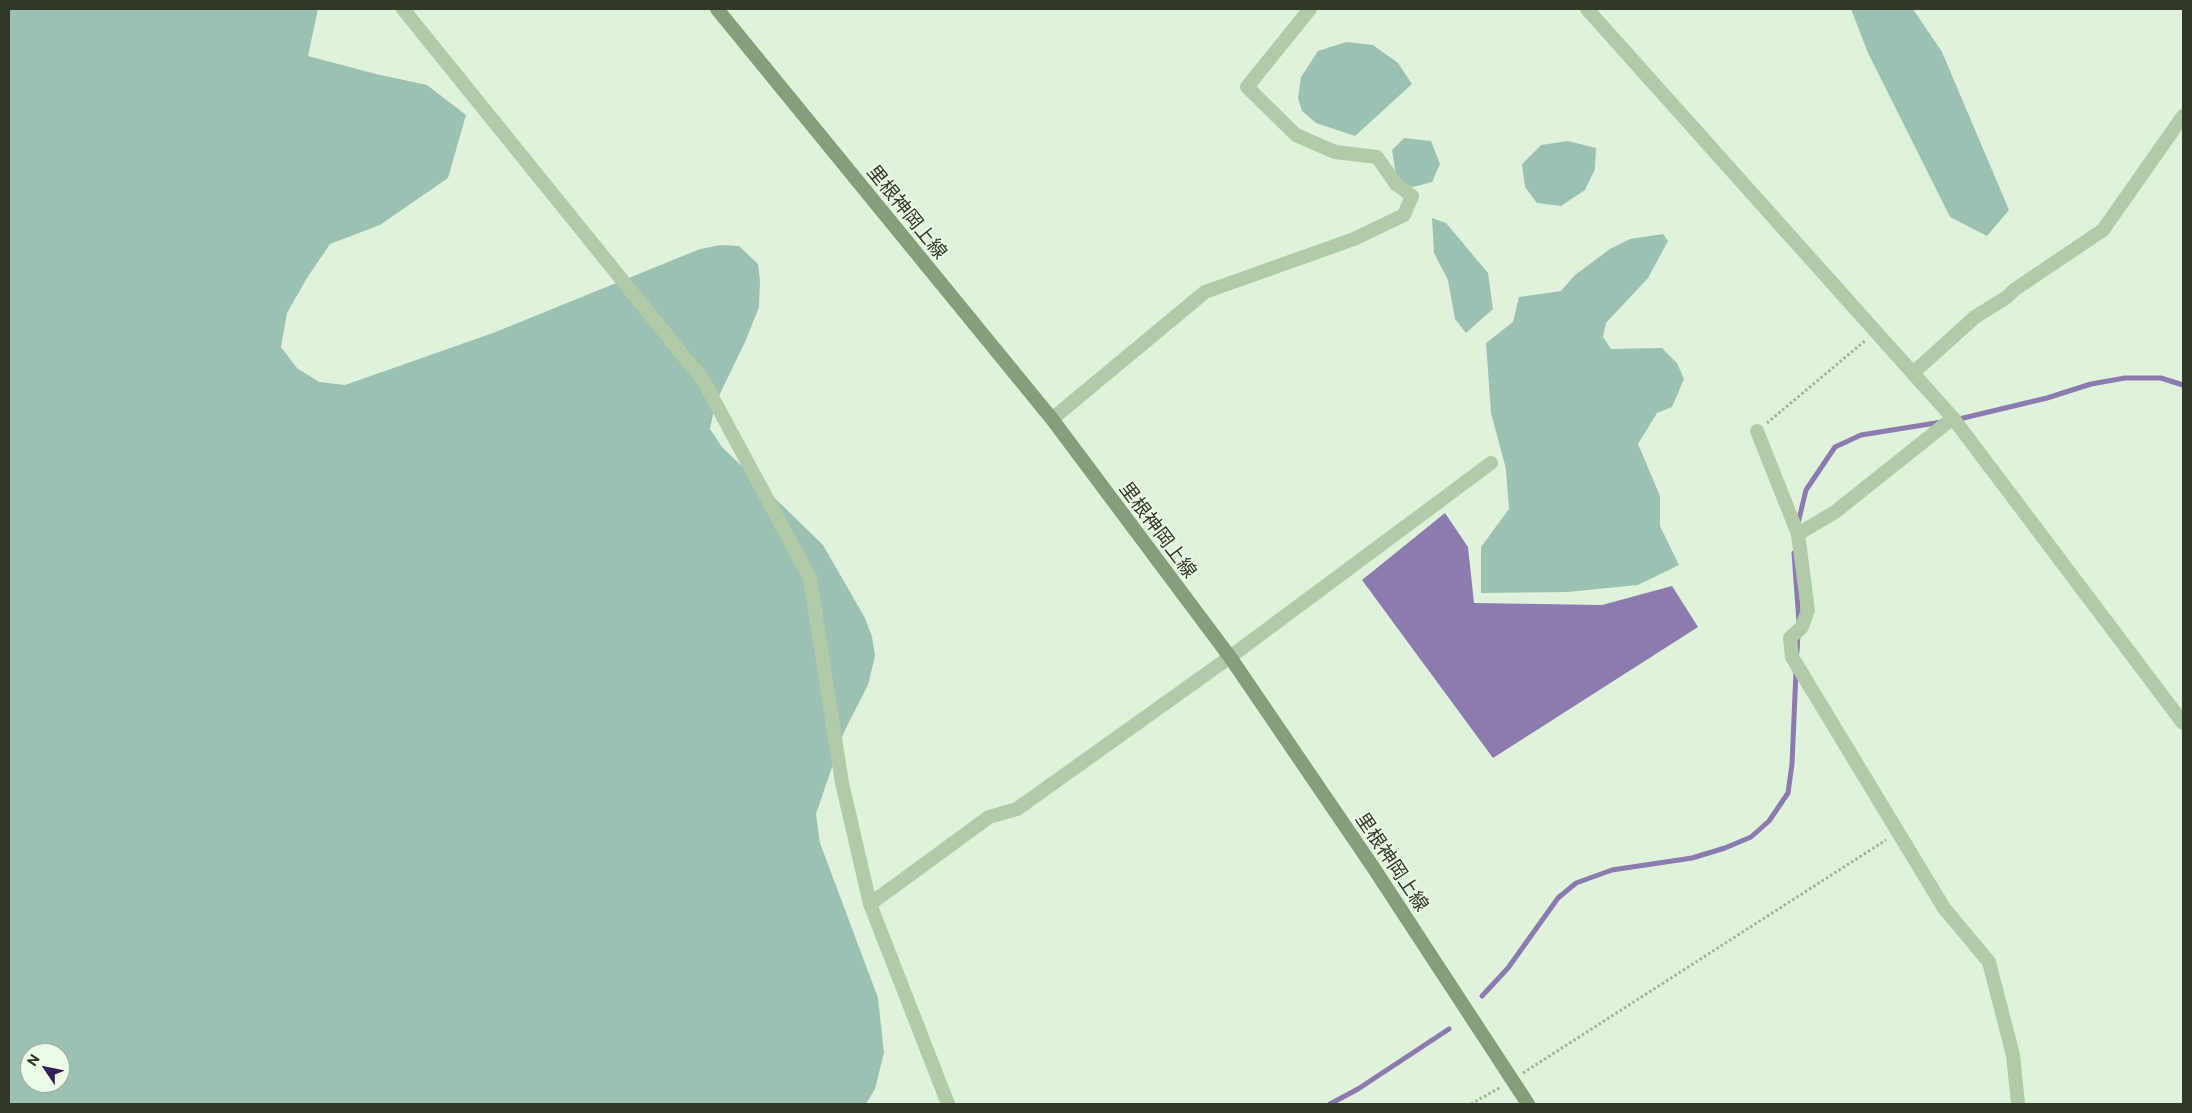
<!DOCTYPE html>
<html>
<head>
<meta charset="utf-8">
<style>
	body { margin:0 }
	#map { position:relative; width:2192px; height:1113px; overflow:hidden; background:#e0f2dc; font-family:Commissioner,sans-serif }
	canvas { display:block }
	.frame { position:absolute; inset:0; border:10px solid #2e3728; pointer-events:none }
	.north { position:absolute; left:20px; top:1043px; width:50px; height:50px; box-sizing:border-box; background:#ecfae8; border:1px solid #a0ac9b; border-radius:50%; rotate:304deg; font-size:14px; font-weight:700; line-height:20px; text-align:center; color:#2e3728 }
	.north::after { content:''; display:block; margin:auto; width:18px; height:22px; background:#321e58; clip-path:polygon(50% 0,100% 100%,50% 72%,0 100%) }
</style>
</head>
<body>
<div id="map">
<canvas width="2192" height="1113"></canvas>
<div class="frame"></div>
<div class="north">N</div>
</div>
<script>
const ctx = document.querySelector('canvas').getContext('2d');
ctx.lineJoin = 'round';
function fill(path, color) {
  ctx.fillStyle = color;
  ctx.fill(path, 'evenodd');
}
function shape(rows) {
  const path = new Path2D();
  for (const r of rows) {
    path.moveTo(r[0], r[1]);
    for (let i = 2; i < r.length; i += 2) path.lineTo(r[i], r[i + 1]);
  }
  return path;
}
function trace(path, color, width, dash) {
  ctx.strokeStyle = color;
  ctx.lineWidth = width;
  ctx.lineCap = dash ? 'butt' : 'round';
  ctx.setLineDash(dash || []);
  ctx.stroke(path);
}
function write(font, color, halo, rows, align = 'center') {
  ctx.font = font + ' Commissioner,"Noto Sans JP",sans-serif';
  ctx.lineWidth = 4;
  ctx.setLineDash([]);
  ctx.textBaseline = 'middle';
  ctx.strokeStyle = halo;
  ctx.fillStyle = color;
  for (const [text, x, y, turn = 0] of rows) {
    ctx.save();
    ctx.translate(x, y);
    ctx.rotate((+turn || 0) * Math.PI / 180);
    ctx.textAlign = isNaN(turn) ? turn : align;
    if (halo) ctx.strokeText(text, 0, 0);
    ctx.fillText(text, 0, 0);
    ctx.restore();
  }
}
fill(shape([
	[9,9,318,9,308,56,376,74,427,85,466,115,448,178,380,225,330,244,307,278,287,313,281,347,297,368,319,382,345,385,493,333,700,249,721,245,739,246,758,264,760,281,759,307,746,340,715,404,710,429,722,447,823,545,865,618,872,637,875,656,868,685,844,732,816,814,820,843,878,998,884,1053,875,1089,866,1104,9,1104],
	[30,1053,60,1053,60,1083,30,1083],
	[1851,9,1913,9,1942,52,2009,210,1987,236,1950,217,1868,53],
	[1346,42,1373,45,1398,63,1412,84,1355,136,1316,123,1302,111,1298,98,1301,77,1318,51],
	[1404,138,1431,141,1440,164,1432,182,1413,187,1397,182,1392,150],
	[1568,141,1596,148,1595,169,1585,190,1561,206,1537,203,1525,187,1522,164,1541,145],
	[1432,218,1446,223,1488,273,1493,309,1466,333,1455,319,1448,280,1434,253],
	[1663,234,1668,241,1648,278,1606,323,1603,337,1611,349,1662,348,1677,363,1684,379,1672,407,1657,413,1638,444,1660,496,1660,526,1679,565,1638,585,1567,592,1481,593,1481,547,1509,509,1506,469,1491,413,1486,343,1513,322,1519,297,1561,291,1575,275,1610,249,1630,239]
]), '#9cc1b3');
fill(shape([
	[1445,513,1468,547,1474,603,1602,605,1672,586,1698,627,1493,758,1362,580]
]), '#8b7baf');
trace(shape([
	[1955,420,2047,398,2091,384,2125,378,2161,378,2183,385],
	[1798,523,1806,490,1835,447,1861,435,1942,422],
	[1794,553,1799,622],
	[1797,652,1798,633],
	[1482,996,1508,968,1558,898,1576,883,1612,870,1692,858,1725,848,1751,837,1769,821,1788,793,1792,764,1796,671],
	[1330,1104,1358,1089,1449,1029]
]), '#8b7baf', 5);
trace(shape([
	[1767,423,1866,340],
	[1523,1073,1886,840],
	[1471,1104,1501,1087]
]), '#9db692', 3, [2.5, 2.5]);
trace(shape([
	[403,9,703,380,810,578,842,783,870,904,948,1104],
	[1913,373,1975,317,2007,297,2014,290,2103,230,2183,116],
	[1052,419,1205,292,1354,239,1404,215,1412,196,1396,184,1377,157,1335,152,1296,135,1247,87,1310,9],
	[1757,431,1798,534,1808,610,1802,627,1790,638,1792,657,1944,908,1989,962,2013,1055,2018,1104],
	[1798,534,1835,512,1953,418],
	[870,904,989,817,1017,809,1230,657,1491,463]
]), '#b1caa8', 14);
trace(shape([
	[1587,9,1953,418,2183,723]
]), '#b1caa8', 14);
trace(shape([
	[717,9,1052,419,1230,657,1373,867,1528,1104]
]), '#869e79', 14);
write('19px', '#2e3728', '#ecfae8', [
	["里根神岡上線",907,212,51],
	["里根神岡上線",1158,530,53],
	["里根神岡上線",1392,862,56]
]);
</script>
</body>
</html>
